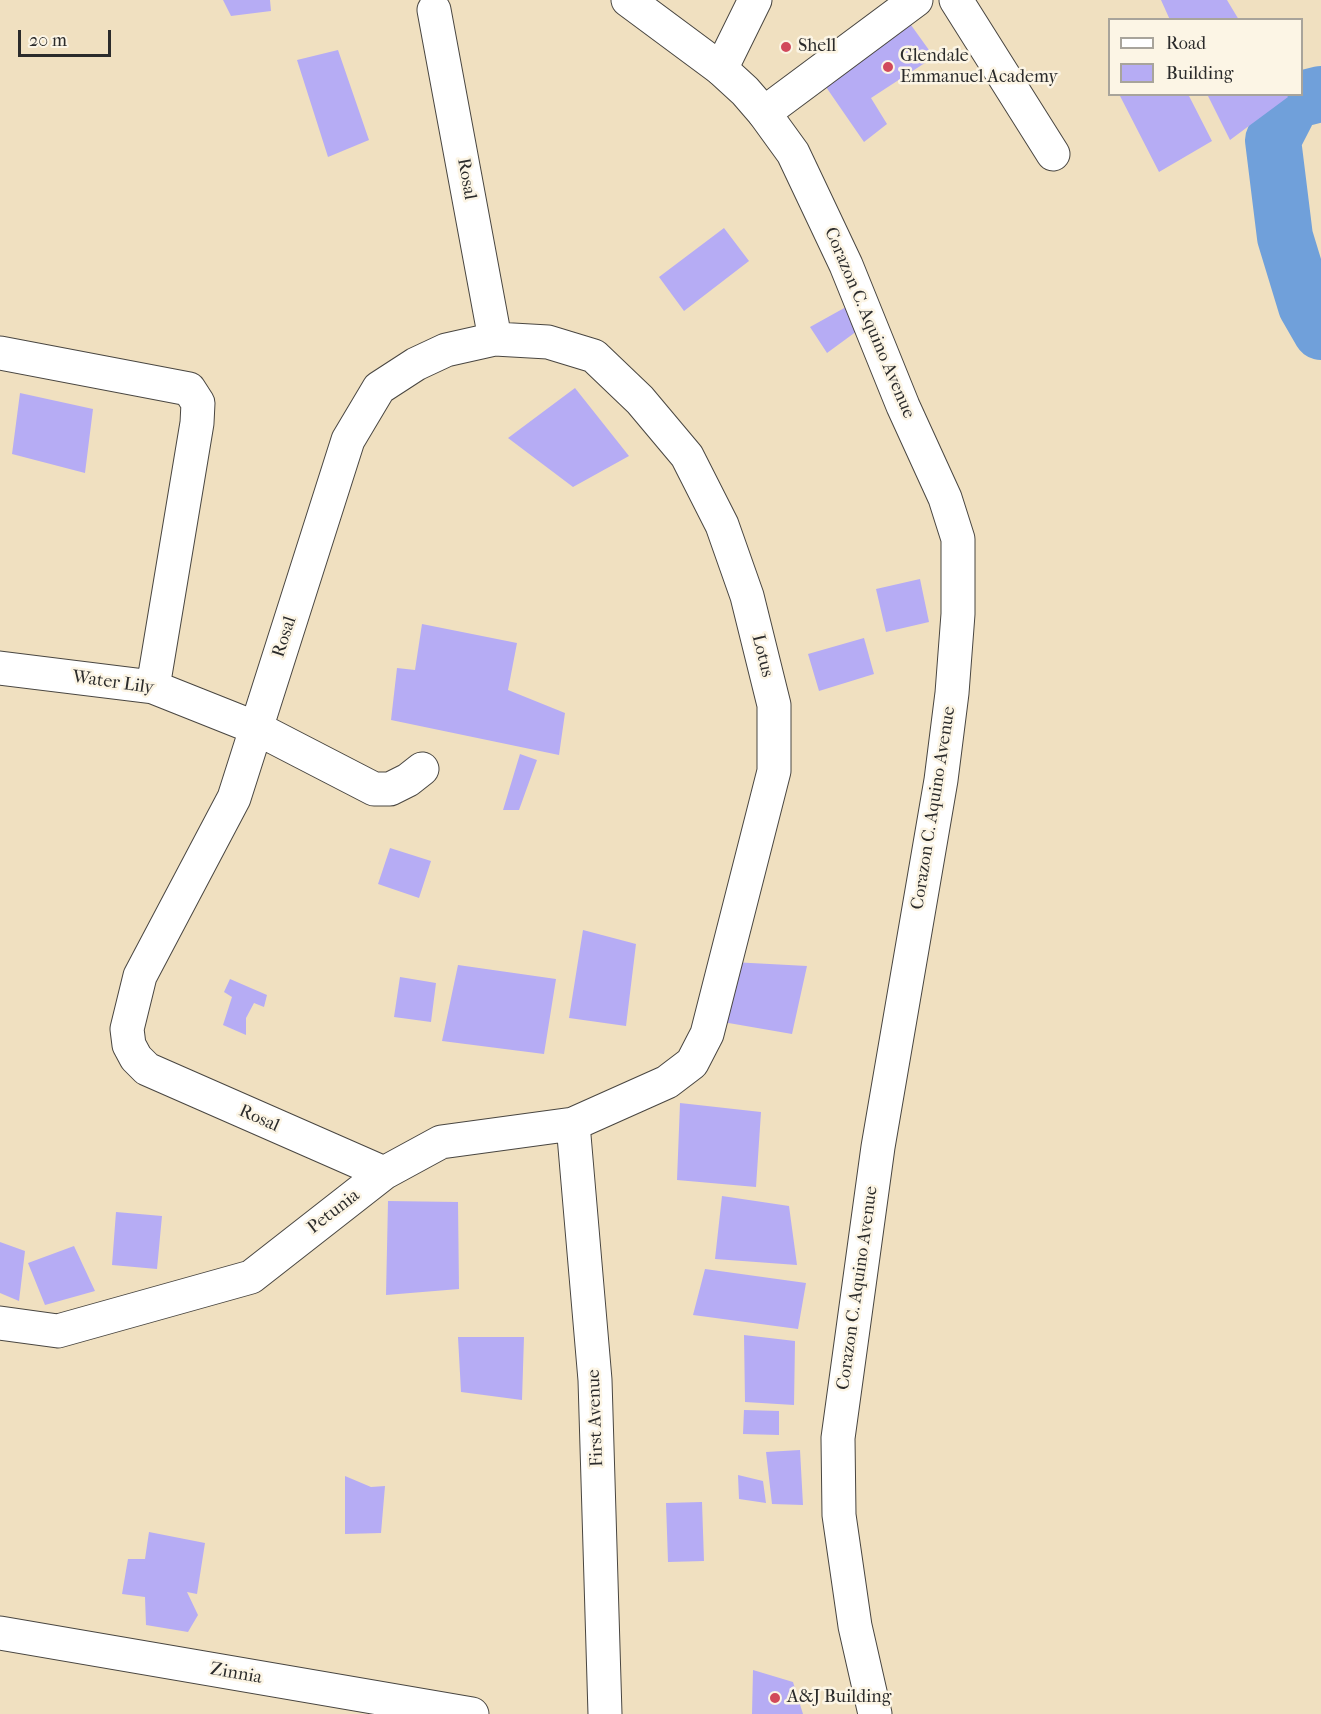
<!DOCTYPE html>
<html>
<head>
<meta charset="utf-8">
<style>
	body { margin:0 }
	#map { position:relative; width:1321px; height:1714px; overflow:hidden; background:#f0e0c0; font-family:"IM FELL French Canon",serif }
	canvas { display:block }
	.legend { position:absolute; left:1108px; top:18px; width:195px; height:78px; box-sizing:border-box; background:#fcf5e5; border:2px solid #a8a49b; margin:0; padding:8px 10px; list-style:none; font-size:18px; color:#2b2b2b }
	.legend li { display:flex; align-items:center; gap:12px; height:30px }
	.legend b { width:30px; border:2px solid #a8a49b }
	.scale { position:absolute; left:18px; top:30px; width:93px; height:27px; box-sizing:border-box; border:3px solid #2b2b2b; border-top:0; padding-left:8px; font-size:18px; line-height:21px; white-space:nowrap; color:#2b2b2b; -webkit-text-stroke:4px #fcf5e5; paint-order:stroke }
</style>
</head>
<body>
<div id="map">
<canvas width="1321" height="1714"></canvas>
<ul class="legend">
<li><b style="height:8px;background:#fff"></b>Road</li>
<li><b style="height:16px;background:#b6acf4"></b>Building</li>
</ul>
<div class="scale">20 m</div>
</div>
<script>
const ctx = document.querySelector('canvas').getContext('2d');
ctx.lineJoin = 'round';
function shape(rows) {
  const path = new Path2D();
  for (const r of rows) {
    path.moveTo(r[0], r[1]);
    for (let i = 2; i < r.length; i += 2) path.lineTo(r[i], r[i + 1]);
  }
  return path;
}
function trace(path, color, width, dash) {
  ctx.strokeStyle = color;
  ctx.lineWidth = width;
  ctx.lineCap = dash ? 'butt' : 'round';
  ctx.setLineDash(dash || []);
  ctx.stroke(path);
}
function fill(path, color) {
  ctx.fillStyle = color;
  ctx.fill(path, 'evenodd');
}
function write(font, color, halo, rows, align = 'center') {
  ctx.font = font + ' "IM FELL French Canon",serif';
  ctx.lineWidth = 5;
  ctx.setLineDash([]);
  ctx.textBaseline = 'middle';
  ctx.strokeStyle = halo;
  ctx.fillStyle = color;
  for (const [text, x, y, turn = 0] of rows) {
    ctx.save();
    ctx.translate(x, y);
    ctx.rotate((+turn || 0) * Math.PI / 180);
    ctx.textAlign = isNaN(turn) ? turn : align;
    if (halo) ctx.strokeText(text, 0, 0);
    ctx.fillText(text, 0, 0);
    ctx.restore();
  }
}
trace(shape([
	[1321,94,1293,101,1273,140,1285,237,1306,306,1321,332]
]), '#70a0da', 56);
fill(shape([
	[223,0,270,0,271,11,231,16],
	[1161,0,1227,0,1239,20,1170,20],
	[911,25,934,57,871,98,887,124,864,142,826,87],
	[338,50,369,140,328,157,297,60],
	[1119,94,1188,94,1212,141,1159,172],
	[1207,94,1286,94,1288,97,1230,140],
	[724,228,749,261,684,311,659,277],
	[846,307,857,331,827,353,810,327],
	[575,388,629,456,573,487,508,438],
	[20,393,93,409,85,473,12,454],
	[920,579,929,622,886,632,876,589],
	[422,624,517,643,508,690,565,713,559,755,391,720,397,668,415,670],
	[864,638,874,674,819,691,808,654],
	[520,754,537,760,519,810,503,810],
	[390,848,431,861,419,898,378,884],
	[583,930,636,944,626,1026,569,1018],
	[732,962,807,966,792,1034,717,1021],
	[458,965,556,979,544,1054,442,1041],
	[400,977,436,983,431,1022,394,1017],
	[230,979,267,995,264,1007,254,1003,246,1018,246,1035,223,1025,232,997,224,992],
	[680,1103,761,1112,756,1187,677,1180],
	[722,1196,789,1206,797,1265,715,1259],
	[388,1201,458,1202,459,1289,386,1295],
	[116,1212,162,1216,157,1269,112,1265],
	[0,1242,25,1251,19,1301,0,1293],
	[74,1246,95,1291,45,1305,28,1263],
	[705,1269,806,1283,798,1329,693,1315],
	[744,1335,795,1341,794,1405,745,1402],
	[458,1337,524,1337,522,1400,461,1392],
	[744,1410,779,1411,779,1435,743,1434],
	[800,1450,803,1505,772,1504,766,1452],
	[738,1475,763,1481,766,1503,739,1499],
	[345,1476,371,1487,385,1486,381,1533,345,1534],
	[702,1502,704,1561,668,1562,666,1503],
	[149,1532,205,1543,197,1594,187,1592,198,1615,188,1632,146,1625,145,1597,122,1594,128,1559,145,1559],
	[753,1670,793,1682,803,1714,752,1714]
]), '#b6acf4');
const minor = shape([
	[956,0,1053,154],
	[721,69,755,0],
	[764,113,916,0],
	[0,353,189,389,198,403,197,423,153,687],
	[0,668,153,687,256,728,374,789,390,789,408,780,422,769],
	[573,1124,595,1380,605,1714],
	[384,1173,147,1069,136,1058,129,1045,127,1029,140,976,234,798,348,440,379,388,416,364,446,350,495,339,434,10],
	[0,1323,58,1331,251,1277,384,1173,441,1142,573,1124,667,1082,692,1063,707,1034,774,771,774,705,747,596,722,525,687,456,640,400,594,356,548,342,495,339],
	[0,1633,472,1714]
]);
const major = shape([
	[628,0,721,69,745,91,764,113,793,153,846,265,903,406,945,498,958,539,958,614,952,693,941,780,878,1147,838,1438,839,1515,855,1626,875,1714]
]);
trace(minor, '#494641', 35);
trace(major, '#494641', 35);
trace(minor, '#fff', 33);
trace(major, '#fff', 33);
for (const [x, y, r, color] of [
	[786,47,6,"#d1495b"],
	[888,67,6,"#d1495b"],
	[775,1698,6,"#d1495b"]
]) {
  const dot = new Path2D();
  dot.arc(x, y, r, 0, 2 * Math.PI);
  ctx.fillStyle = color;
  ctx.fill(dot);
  trace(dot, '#fcf5e5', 2);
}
write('18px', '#2b2b2b', '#fcf5e5', [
	["Shell",798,47],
	["Glendale",900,57],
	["Emmanuel Academy",900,78],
	["A&J Building",787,1698]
], 'left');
write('18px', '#2b2b2b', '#fcf5e5', [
	["Rosal",466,179,80],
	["Corazon C. Aquino Avenue",869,323,67],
	["Rosal",285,637,-72],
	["Lotus",762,656,76],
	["Water Lily",113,683,8],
	["Corazon C. Aquino Avenue",934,808,-81],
	["Rosal",259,1119,24],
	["Petunia",334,1212,-38],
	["Corazon C. Aquino Avenue",858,1288,-82],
	["First Avenue",596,1418,-92],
	["Zinnia",236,1674,10]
]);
</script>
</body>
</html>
